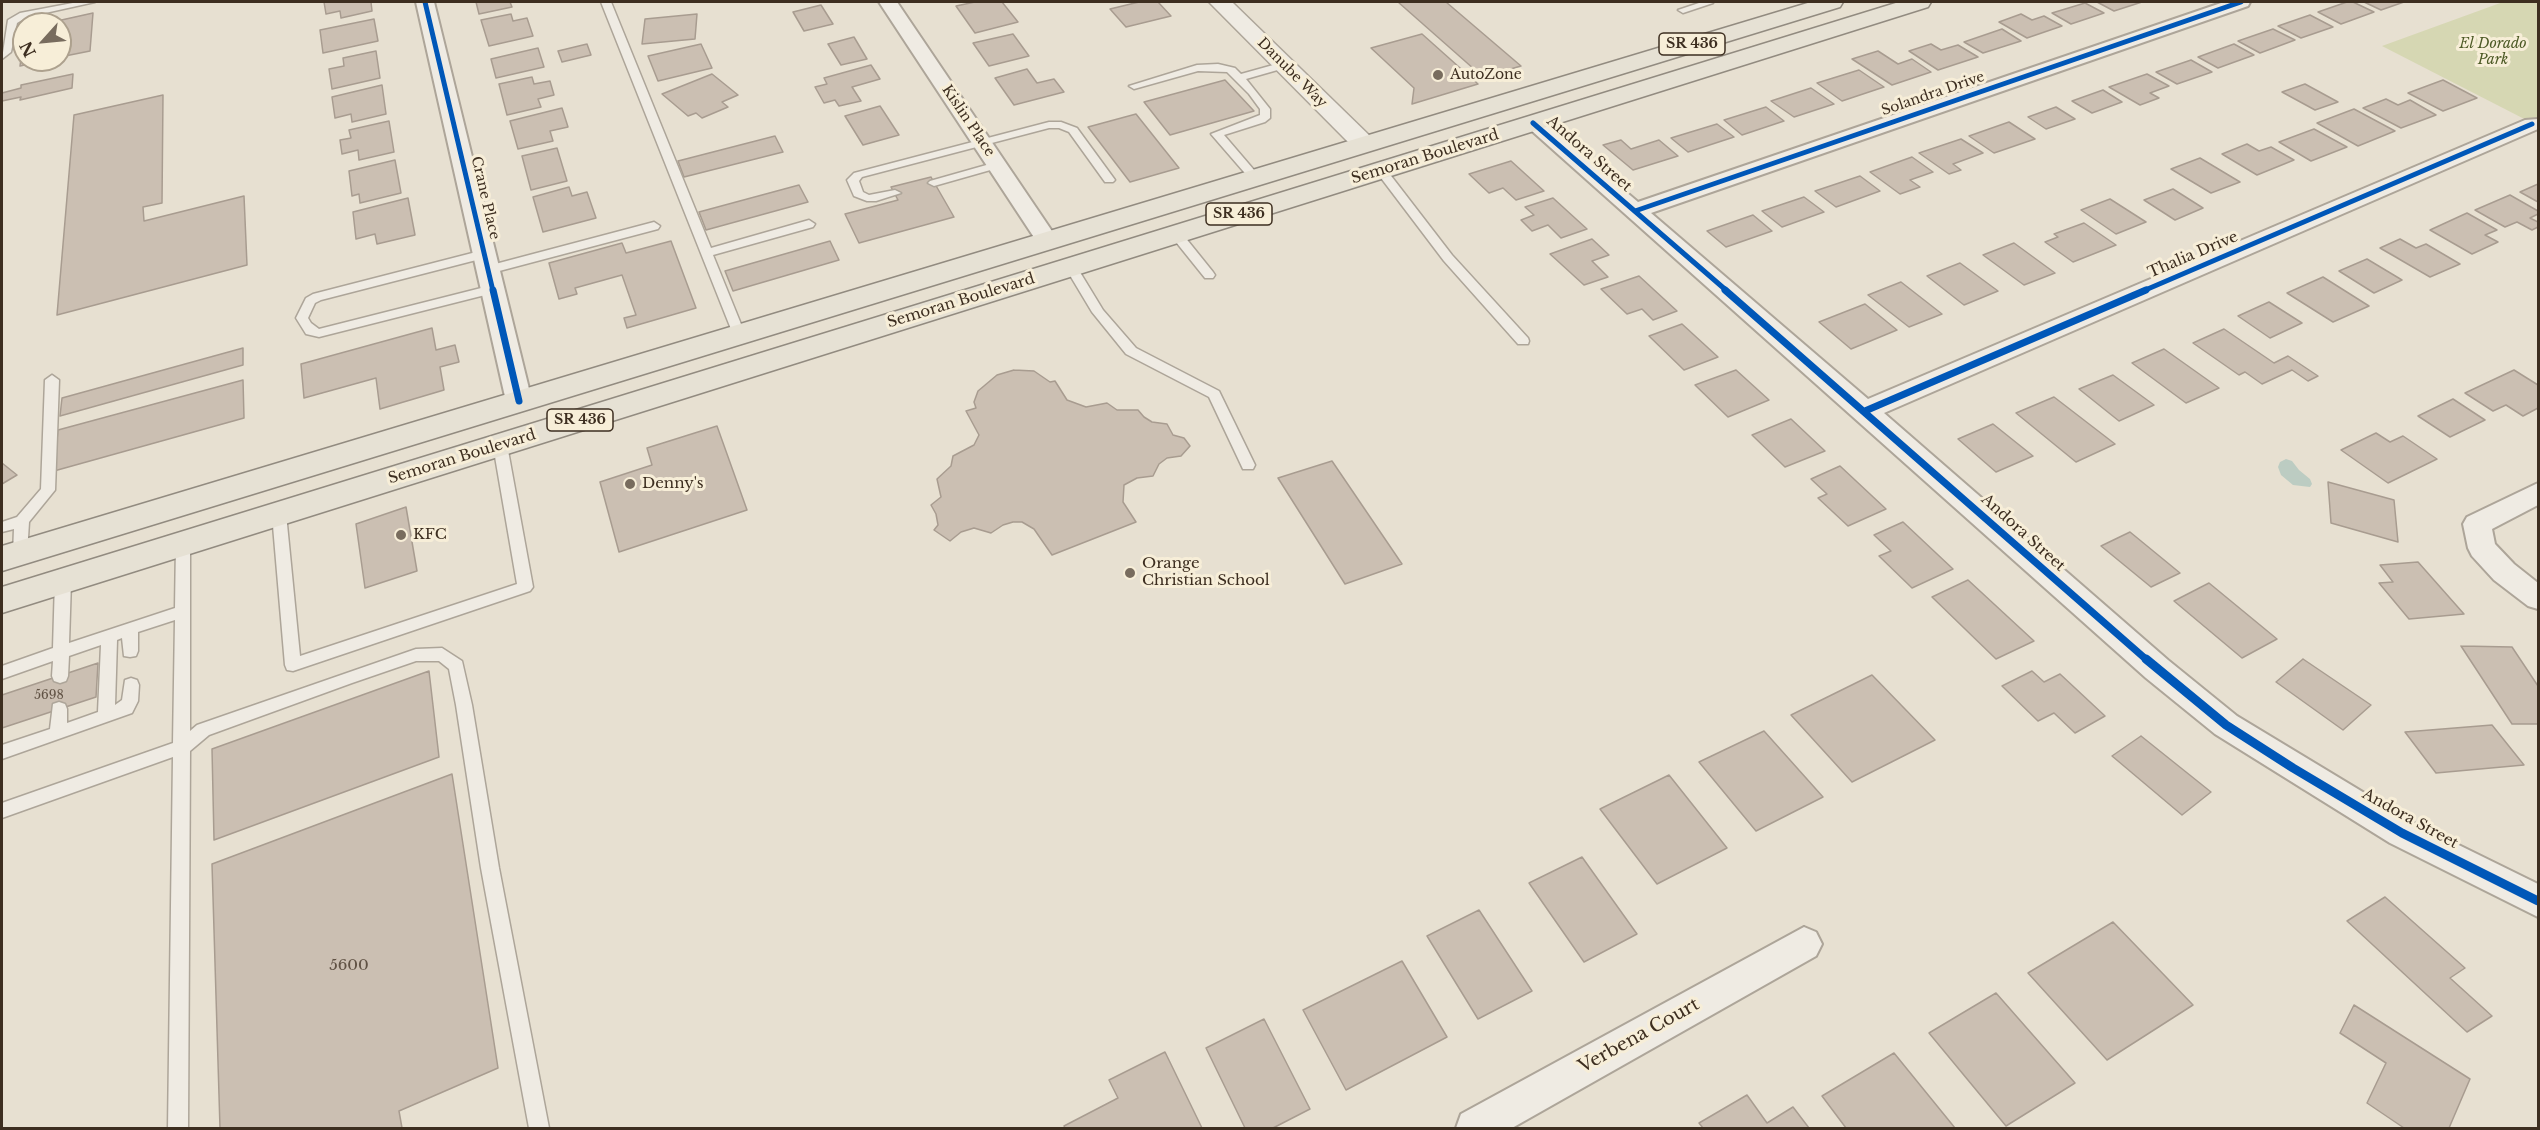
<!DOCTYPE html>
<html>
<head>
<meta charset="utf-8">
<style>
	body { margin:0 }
	#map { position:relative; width:2540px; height:1130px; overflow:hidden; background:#e7e0d1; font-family:"Libre Baskerville",serif }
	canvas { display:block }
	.frame { position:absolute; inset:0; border:3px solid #3d2e20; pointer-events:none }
	.north { position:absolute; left:12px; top:12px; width:60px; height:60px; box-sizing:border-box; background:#f7eed8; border:2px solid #ada18e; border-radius:50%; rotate:243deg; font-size:16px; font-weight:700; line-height:24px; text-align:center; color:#3d2e20 }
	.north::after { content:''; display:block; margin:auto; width:21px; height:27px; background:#786c5e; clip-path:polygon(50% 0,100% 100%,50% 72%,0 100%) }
</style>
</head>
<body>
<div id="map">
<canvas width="2540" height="1130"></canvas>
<div class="frame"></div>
<div class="north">N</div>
</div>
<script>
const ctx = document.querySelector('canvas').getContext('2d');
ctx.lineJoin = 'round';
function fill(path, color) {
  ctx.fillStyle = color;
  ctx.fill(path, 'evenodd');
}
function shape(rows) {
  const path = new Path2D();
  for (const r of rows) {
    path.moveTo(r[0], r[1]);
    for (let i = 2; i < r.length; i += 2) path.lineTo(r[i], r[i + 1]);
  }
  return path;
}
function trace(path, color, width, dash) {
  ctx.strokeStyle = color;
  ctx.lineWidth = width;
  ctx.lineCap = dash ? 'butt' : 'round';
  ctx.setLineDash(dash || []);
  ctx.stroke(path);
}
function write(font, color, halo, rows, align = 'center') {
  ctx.font = font + ' "Libre Baskerville",serif';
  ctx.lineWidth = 6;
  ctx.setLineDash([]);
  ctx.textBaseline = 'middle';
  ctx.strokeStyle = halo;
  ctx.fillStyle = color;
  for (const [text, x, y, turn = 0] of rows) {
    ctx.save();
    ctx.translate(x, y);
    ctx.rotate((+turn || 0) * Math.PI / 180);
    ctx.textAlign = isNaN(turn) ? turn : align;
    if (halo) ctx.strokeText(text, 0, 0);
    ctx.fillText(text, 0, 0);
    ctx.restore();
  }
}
fill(shape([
	[2503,2,2538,2,2538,126,2382,46]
]), '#d6d7b3');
fill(shape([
	[2286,459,2292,461,2299,470,2310,479,2312,484,2310,487,2293,485,2281,475,2278,467,2280,462]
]), '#bcccc2');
const building = shape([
	[324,2,371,2,372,11,341,18,340,11,326,14,324,2],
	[476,2,510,2,512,7,479,14,476,2],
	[975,2,1002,2,1018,22,975,33,956,6,975,2],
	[1139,2,1158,2,1171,16,1126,27,1110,9,1139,2],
	[1398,2,1446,2,1521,66,1483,77,1398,2],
	[2097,2,2142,2,2114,11,2097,2],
	[2347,2,2353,2,2374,12,2341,24,2318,12,2347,2],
	[2364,2,2404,2,2381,10,2364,2],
	[2085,3,2104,13,2071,24,2052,13,2085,3],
	[821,5,833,24,804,31,793,12,821,5],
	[93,13,90,51,60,57,60,24,56,24,57,21,93,13],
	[511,14,513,21,527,18,533,36,489,46,481,20,511,14],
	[697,14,695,39,642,44,645,19,697,14],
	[2021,14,2032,20,2044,16,2062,26,2027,38,1999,22,2021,14],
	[2310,15,2333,27,2301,38,2278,26,2310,15],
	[374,19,378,41,323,53,320,30,374,19],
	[2002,29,2021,41,1983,53,1964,42,2002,29],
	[2273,29,2295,40,2260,53,2238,41,2273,29],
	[24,34,24,60,47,60,20,66,24,34],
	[1013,34,1029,56,989,66,973,43,1013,34],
	[1422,34,1478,84,1412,104,1414,88,1371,48,1422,34],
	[854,37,867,59,841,65,828,44,854,37],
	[587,44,591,55,562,62,558,51,587,44],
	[701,44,712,68,658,81,648,56,701,44],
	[1931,44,1941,50,1958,45,1978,57,1938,70,1909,51,1931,44],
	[2234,44,2254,55,2218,68,2198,57,2234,44],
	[538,48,544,67,496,78,491,59,538,48],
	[376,51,380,78,332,89,329,69,344,66,343,58,376,51],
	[1878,51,1898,64,1912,59,1931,72,1892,85,1852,59,1878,51],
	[2191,60,2212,72,2177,84,2156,72,2191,60],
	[871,65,880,79,852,87,861,101,839,106,835,100,824,103,815,87,827,84,824,78,871,65],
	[1027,69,1037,83,1054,79,1064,92,1014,105,995,78,1027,69],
	[1859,70,1884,87,1842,101,1817,83,1859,70],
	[73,74,72,88,20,100,21,97,2,101,2,93,21,88,21,85,73,74],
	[712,74,738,95,722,102,728,107,702,118,696,113,688,116,662,94,712,74],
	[2147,74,2169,86,2150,93,2159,98,2140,105,2109,87,2147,74],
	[532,77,534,84,550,81,554,95,538,99,541,107,507,115,499,84,532,77],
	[1225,80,1254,111,1170,135,1144,102,1225,80],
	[2443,80,2477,98,2443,111,2408,93,2443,80],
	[2305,84,2338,102,2315,110,2282,92,2305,84],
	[382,85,386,114,352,122,351,114,335,118,332,97,382,85],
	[1811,88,1834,104,1794,117,1771,101,1811,88],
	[2103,90,2122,102,2092,113,2072,101,2103,90],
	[163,95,162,203,143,207,144,221,244,196,247,265,57,315,74,115,163,95],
	[2386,99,2398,105,2410,100,2436,115,2401,128,2363,108,2386,99],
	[880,106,899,135,863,145,845,116,880,106],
	[1766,107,1784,121,1742,135,1724,120,1766,107],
	[2056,107,2075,119,2046,129,2028,117,2056,107],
	[562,108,568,127,550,131,553,141,518,149,510,121,562,108],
	[2354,109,2395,131,2358,146,2317,123,2354,109],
	[1136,114,1179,168,1130,182,1088,127,1136,114],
	[389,121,394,152,359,160,358,150,342,154,340,140,351,138,349,130,389,121],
	[2009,122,2035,139,1994,153,1969,136,2009,122],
	[1717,124,1734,137,1688,152,1671,138,1717,124],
	[2314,129,2347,147,2311,161,2279,142,2314,129],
	[775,136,783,152,684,177,678,161,775,136],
	[1961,139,1983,153,1953,164,1961,170,1949,174,1919,153,1961,139],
	[1621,140,1631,149,1659,140,1678,156,1633,170,1603,145,1621,140],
	[2247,144,2259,151,2271,147,2294,160,2257,175,2222,154,2247,144],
	[557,148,567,181,531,190,522,156,557,148],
	[1912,157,1933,172,1910,180,1920,187,1900,194,1870,172,1912,157],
	[2200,158,2240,182,2211,193,2171,169,2200,158],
	[395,160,401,193,360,203,359,194,352,196,349,171,395,160],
	[1511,161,1544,191,1516,200,1503,188,1489,193,1469,174,1511,161],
	[1860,176,1880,191,1836,207,1815,191,1860,176],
	[931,177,954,217,859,243,845,214,898,200,891,187,931,177],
	[2538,184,2538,202,2520,192,2538,184],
	[799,185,808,202,706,230,699,212,799,185],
	[569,187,572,196,587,192,596,218,543,232,533,197,569,187],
	[2173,189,2203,208,2175,220,2144,200,2173,189],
	[2510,195,2538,211,2538,214,2530,218,2538,222,2538,227,2532,230,2517,222,2505,227,2475,210,2510,195],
	[1804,197,1824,212,1782,227,1762,211,1804,197],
	[408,198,415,235,377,244,375,234,356,239,353,212,408,198],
	[1553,198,1587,229,1561,238,1548,225,1532,231,1521,220,1534,215,1525,207,1553,198],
	[2110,199,2146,222,2116,234,2081,210,2110,199],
	[2467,213,2497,230,2485,235,2498,242,2472,254,2430,230,2467,213],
	[1753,215,1772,231,1726,247,1707,231,1753,215],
	[2084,223,2116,245,2073,262,2045,242,2058,237,2054,234,2084,223],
	[1592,239,1609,255,1592,261,1608,277,1584,285,1550,254,1592,239],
	[2400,239,2416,248,2426,244,2460,264,2430,277,2380,248,2400,239],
	[671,241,696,308,627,328,624,318,636,315,622,275,575,288,577,294,559,299,549,263,622,243,626,253,671,241],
	[830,241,839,260,733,291,725,271,830,241],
	[2014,243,2055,273,2024,285,1983,255,2014,243],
	[2367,259,2402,280,2374,293,2339,271,2367,259],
	[1960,263,1998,291,1964,305,1927,276,1960,263],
	[1639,276,1677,311,1653,320,1642,309,1627,314,1601,289,1639,276],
	[2323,277,2369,306,2333,322,2287,293,2323,277],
	[1901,282,1942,314,1909,327,1868,295,1901,282],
	[2269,302,2302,323,2270,338,2238,316,2269,302],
	[1865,304,1897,330,1851,349,1819,322,1865,304],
	[1682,324,1718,357,1684,370,1649,336,1682,324],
	[432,328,436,350,455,345,459,362,440,367,444,390,380,409,376,378,304,398,301,364,432,328],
	[2224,329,2274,363,2288,356,2318,376,2308,381,2292,370,2262,384,2245,372,2239,375,2193,343,2224,329],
	[243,348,243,365,60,416,62,398,243,348],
	[2164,349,2219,388,2186,403,2132,363,2164,349],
	[1014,370,1034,371,1050,382,1055,381,1067,400,1086,407,1107,403,1117,410,1138,410,1144,417,1152,422,1167,424,1173,435,1184,438,1190,446,1181,456,1167,458,1159,464,1153,476,1137,478,1124,485,1123,502,1136,522,1052,555,1034,529,1022,522,1013,522,1003,525,991,533,974,528,961,532,950,541,934,530,938,525,936,514,931,505,941,497,937,479,951,466,953,456,974,445,979,435,966,411,976,408,974,402,978,391,997,375,1014,370],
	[1736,370,1769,400,1728,417,1695,385,1736,370],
	[2514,370,2538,385,2538,408,2523,416,2506,405,2493,411,2465,393,2514,370],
	[2113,375,2154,405,2119,421,2079,389,2113,375],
	[243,380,244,418,54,471,58,430,243,380],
	[2054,397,2115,444,2076,462,2016,413,2054,397],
	[2453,399,2485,420,2450,437,2418,416,2453,399],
	[1791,419,1825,451,1785,467,1752,435,1791,419],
	[1993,424,2033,456,1996,472,1958,439,1993,424],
	[717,426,747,510,619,552,600,482,652,465,647,448,717,426],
	[2376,433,2390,442,2403,436,2437,459,2388,483,2341,450,2376,433],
	[1332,461,1402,564,1345,584,1278,478,1332,461],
	[2,463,17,475,2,484,2,463],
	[1840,466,1886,509,1848,526,1818,498,1827,494,1811,479,1840,466],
	[2328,482,2394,500,2398,542,2331,523,2328,482],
	[406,507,417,571,365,588,356,524,406,507],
	[1903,522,1953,569,1912,588,1879,556,1891,551,1874,535,1903,522],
	[2130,532,2180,573,2151,587,2101,546,2130,532],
	[2418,562,2464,614,2409,619,2379,583,2393,582,2380,565,2418,562],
	[1968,580,2034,641,1996,659,1932,597,1968,580],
	[2209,583,2277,639,2242,658,2174,601,2209,583],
	[2461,646,2512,647,2538,686,2538,724,2512,724,2461,646],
	[2303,659,2371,705,2343,730,2276,682,2303,659],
	[98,663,96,697,2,728,2,695,98,663],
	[429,671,439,757,214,840,212,749,429,671],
	[2032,671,2044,682,2060,674,2105,716,2075,733,2054,713,2038,721,2002,686,2032,671],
	[1872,675,1935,740,1852,782,1791,715,1872,675],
	[2492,725,2524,765,2436,773,2405,732,2492,725],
	[1764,731,1823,797,1756,831,1699,762,1764,731],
	[2141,736,2211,792,2182,815,2112,756,2141,736],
	[452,774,498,1068,399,1111,402,1128,220,1128,212,864,452,774],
	[1669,775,1727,848,1657,884,1600,809,1669,775],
	[1582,857,1637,934,1584,962,1529,883,1582,857],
	[2385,897,2465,968,2450,978,2492,1016,2467,1032,2347,921,2385,897],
	[1479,910,1532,991,1478,1019,1427,936,1479,910],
	[2113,922,2193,1005,2107,1060,2028,973,2113,922],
	[1402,961,1447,1037,1346,1090,1303,1010,1402,961],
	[1996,993,2075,1083,2006,1126,1929,1033,1996,993],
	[2354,1005,2470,1079,2449,1128,2404,1128,2367,1103,2386,1063,2340,1033,2354,1005],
	[1264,1019,1310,1109,1273,1128,1245,1128,1206,1048,1264,1019],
	[1165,1052,1202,1128,1065,1128,1064,1126,1118,1098,1109,1080,1165,1052],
	[1894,1053,1955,1128,1846,1128,1822,1096,1894,1053],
	[1747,1095,1767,1123,1793,1107,1809,1128,1703,1128,1699,1123,1747,1095]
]);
fill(building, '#cbbfb2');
trace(building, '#a89c90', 1.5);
const service = shape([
	[78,2,95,2,27,17,17,23,11,52,2,59,8,20,20,13,78,2],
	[601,2,611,2,711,248,809,220,815,224,813,227,713,255,745,334,744,337,734,337,733,334,601,2],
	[1702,2,1713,3,1683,13,1678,10,1702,2],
	[1284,62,1289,65,1288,67,1246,79,1270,109,1270,118,1265,122,1224,135,1260,177,1254,180,1250,179,1211,134,1260,115,1260,109,1249,94,1227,72,1198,71,1134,89,1129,86,1197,65,1218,64,1235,68,1241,74,1284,62],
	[1049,122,1061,122,1077,128,1115,180,1113,182,1105,182,1069,132,1059,128,1049,128,862,177,859,181,863,192,869,195,895,190,901,193,876,201,867,201,854,196,847,180,854,173,1049,122],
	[997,162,1003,165,1001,167,934,186,928,183,930,181,997,162],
	[1381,167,1385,168,1452,255,1528,338,1529,341,1528,344,1518,344,1444,261,1375,170,1381,167],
	[654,222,660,226,658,229,488,274,482,270,484,267,654,222],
	[1176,230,1180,231,1213,272,1215,275,1213,278,1205,278,1172,237,1172,231,1176,230],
	[484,250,490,254,488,257,321,300,315,303,308,318,311,323,319,329,493,285,499,289,497,292,319,337,306,334,296,318,306,298,313,294,484,250],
	[1071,263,1075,264,1103,310,1136,348,1219,391,1255,465,1253,469,1243,469,1209,397,1126,354,1092,312,1065,267,1071,263],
	[52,375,59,380,55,490,29,522,27,554,25,558,20,560,15,558,13,554,14,529,2,532,2,522,17,517,41,489,45,380,52,375],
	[500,440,507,445,533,587,530,591,293,671,287,670,285,665,272,514,274,510,279,509,286,514,300,656,517,584,493,445,500,440],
	[183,538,188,540,190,544,190,731,197,725,416,649,442,648,462,661,472,705,499,868,549,1128,529,1128,481,868,456,705,449,669,439,661,416,661,352,683,209,735,190,751,188,1128,168,1128,173,757,2,818,2,803,173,743,175,620,138,632,138,651,136,656,130,657,124,656,122,638,117,640,115,705,122,700,125,680,131,678,137,680,139,685,138,701,132,713,2,759,2,745,50,729,53,704,59,702,65,704,67,709,67,723,98,712,101,645,69,656,68,676,66,681,60,683,54,681,52,676,53,661,2,679,2,666,53,648,55,581,58,577,63,575,68,577,71,581,69,643,175,608,176,544,178,540,183,538]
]);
const minor = shape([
	[416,2,434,2,532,401,528,407,519,410,510,407,506,401,416,2],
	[879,2,897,2,1058,240,1055,245,1047,247,1039,245,879,2],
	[2224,2,2250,2,2248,6,1651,213,1868,399,2525,120,2538,119,2538,129,1884,413,2168,660,2237,716,2414,823,2538,884,2538,917,2390,843,2215,734,2146,678,1523,123,1526,119,1533,117,1540,119,1638,202,2224,2],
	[2538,483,2538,505,2492,529,2495,544,2514,564,2538,583,2538,609,2528,606,2494,580,2472,556,2468,548,2463,524,2467,517,2538,483],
	[1804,927,1816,932,1822,944,1816,956,1512,1128,1456,1128,1461,1114,1804,927]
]);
const tertiary = shape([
	[1209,2,1232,2,1373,139,1376,144,1373,149,1364,151,1355,149,1209,2]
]);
const primary = shape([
	[1811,2,1843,2,1840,7,2,571,2,546,1811,2],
	[1899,2,1931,2,1928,7,2,613,2,587,1899,2]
]);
trace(service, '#ada599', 3);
trace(minor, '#ada599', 4);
trace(tertiary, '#ada599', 3);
trace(primary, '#928b80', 3);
fill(service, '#efebe3');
fill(minor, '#efebe3');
fill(tertiary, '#efebe3');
fill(primary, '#e6e1d4');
trace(shape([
	[425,2,493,291],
	[1533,123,1727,291],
	[1635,211,2241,2],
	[2143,291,2532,124]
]), '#0057b8', 5);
trace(shape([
	[493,290,519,401],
	[1725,290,2148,661],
	[1865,411,2146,290]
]), '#0057b8', 7);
trace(shape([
	[2146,659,2226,725,2293,768,2402,833,2538,901]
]), '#0057b8', 9);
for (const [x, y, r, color] of [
	[1438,75,6,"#786c5e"],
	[630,484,6,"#786c5e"],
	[401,535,6,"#786c5e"],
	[1130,573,6,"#786c5e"]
]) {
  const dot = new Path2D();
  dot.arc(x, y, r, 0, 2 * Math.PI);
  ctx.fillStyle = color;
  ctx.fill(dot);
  trace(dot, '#f7eed8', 2);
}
write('12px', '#605244', null, [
	["5698",49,696]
]);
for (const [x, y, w] of [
	[1692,44,66],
	[1239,214,66],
	[580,420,66]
]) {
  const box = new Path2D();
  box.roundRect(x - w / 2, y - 11, w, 22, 4.5);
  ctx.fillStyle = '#f7eed8';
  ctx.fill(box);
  trace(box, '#3d2e20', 1.5);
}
write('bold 14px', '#3d2e20', null, [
	["SR 436",1692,44],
	["SR 436",1239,214],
	["SR 436",580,420]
]);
write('italic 14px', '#4d5a26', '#f7eed8', [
	["El Dorado",2493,44],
	["Park",2493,60]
]);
write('14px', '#3d2e20', '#f7eed8', [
	["Danube Way",1292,73,45],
	["Solandra Drive",1933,94,-19],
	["Kislin Place",968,121,56],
	["Crane Place",485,198,77]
]);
write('14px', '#3d2e20', '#f7eed8', [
	["AutoZone",1450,75]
], 'left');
write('15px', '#3d2e20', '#f7eed8', [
	["Andora Street",1589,154,41],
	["Semoran Boulevard",1425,157,-17],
	["Thalia Drive",2193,255,-23],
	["Semoran Boulevard",961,301,-17],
	["Semoran Boulevard",462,457,-17],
	["Andora Street",2023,533,42],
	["Andora Street",2410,819,29]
]);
write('15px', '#3d2e20', '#f7eed8', [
	["Denny's",642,484],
	["KFC",413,535],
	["Orange",1142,564],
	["Christian School",1142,581]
], 'left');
write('15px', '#605244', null, [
	["5600",349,966]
]);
write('18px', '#3d2e20', '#f7eed8', [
	["Verbena Court",1639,1036,-29]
]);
</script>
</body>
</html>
